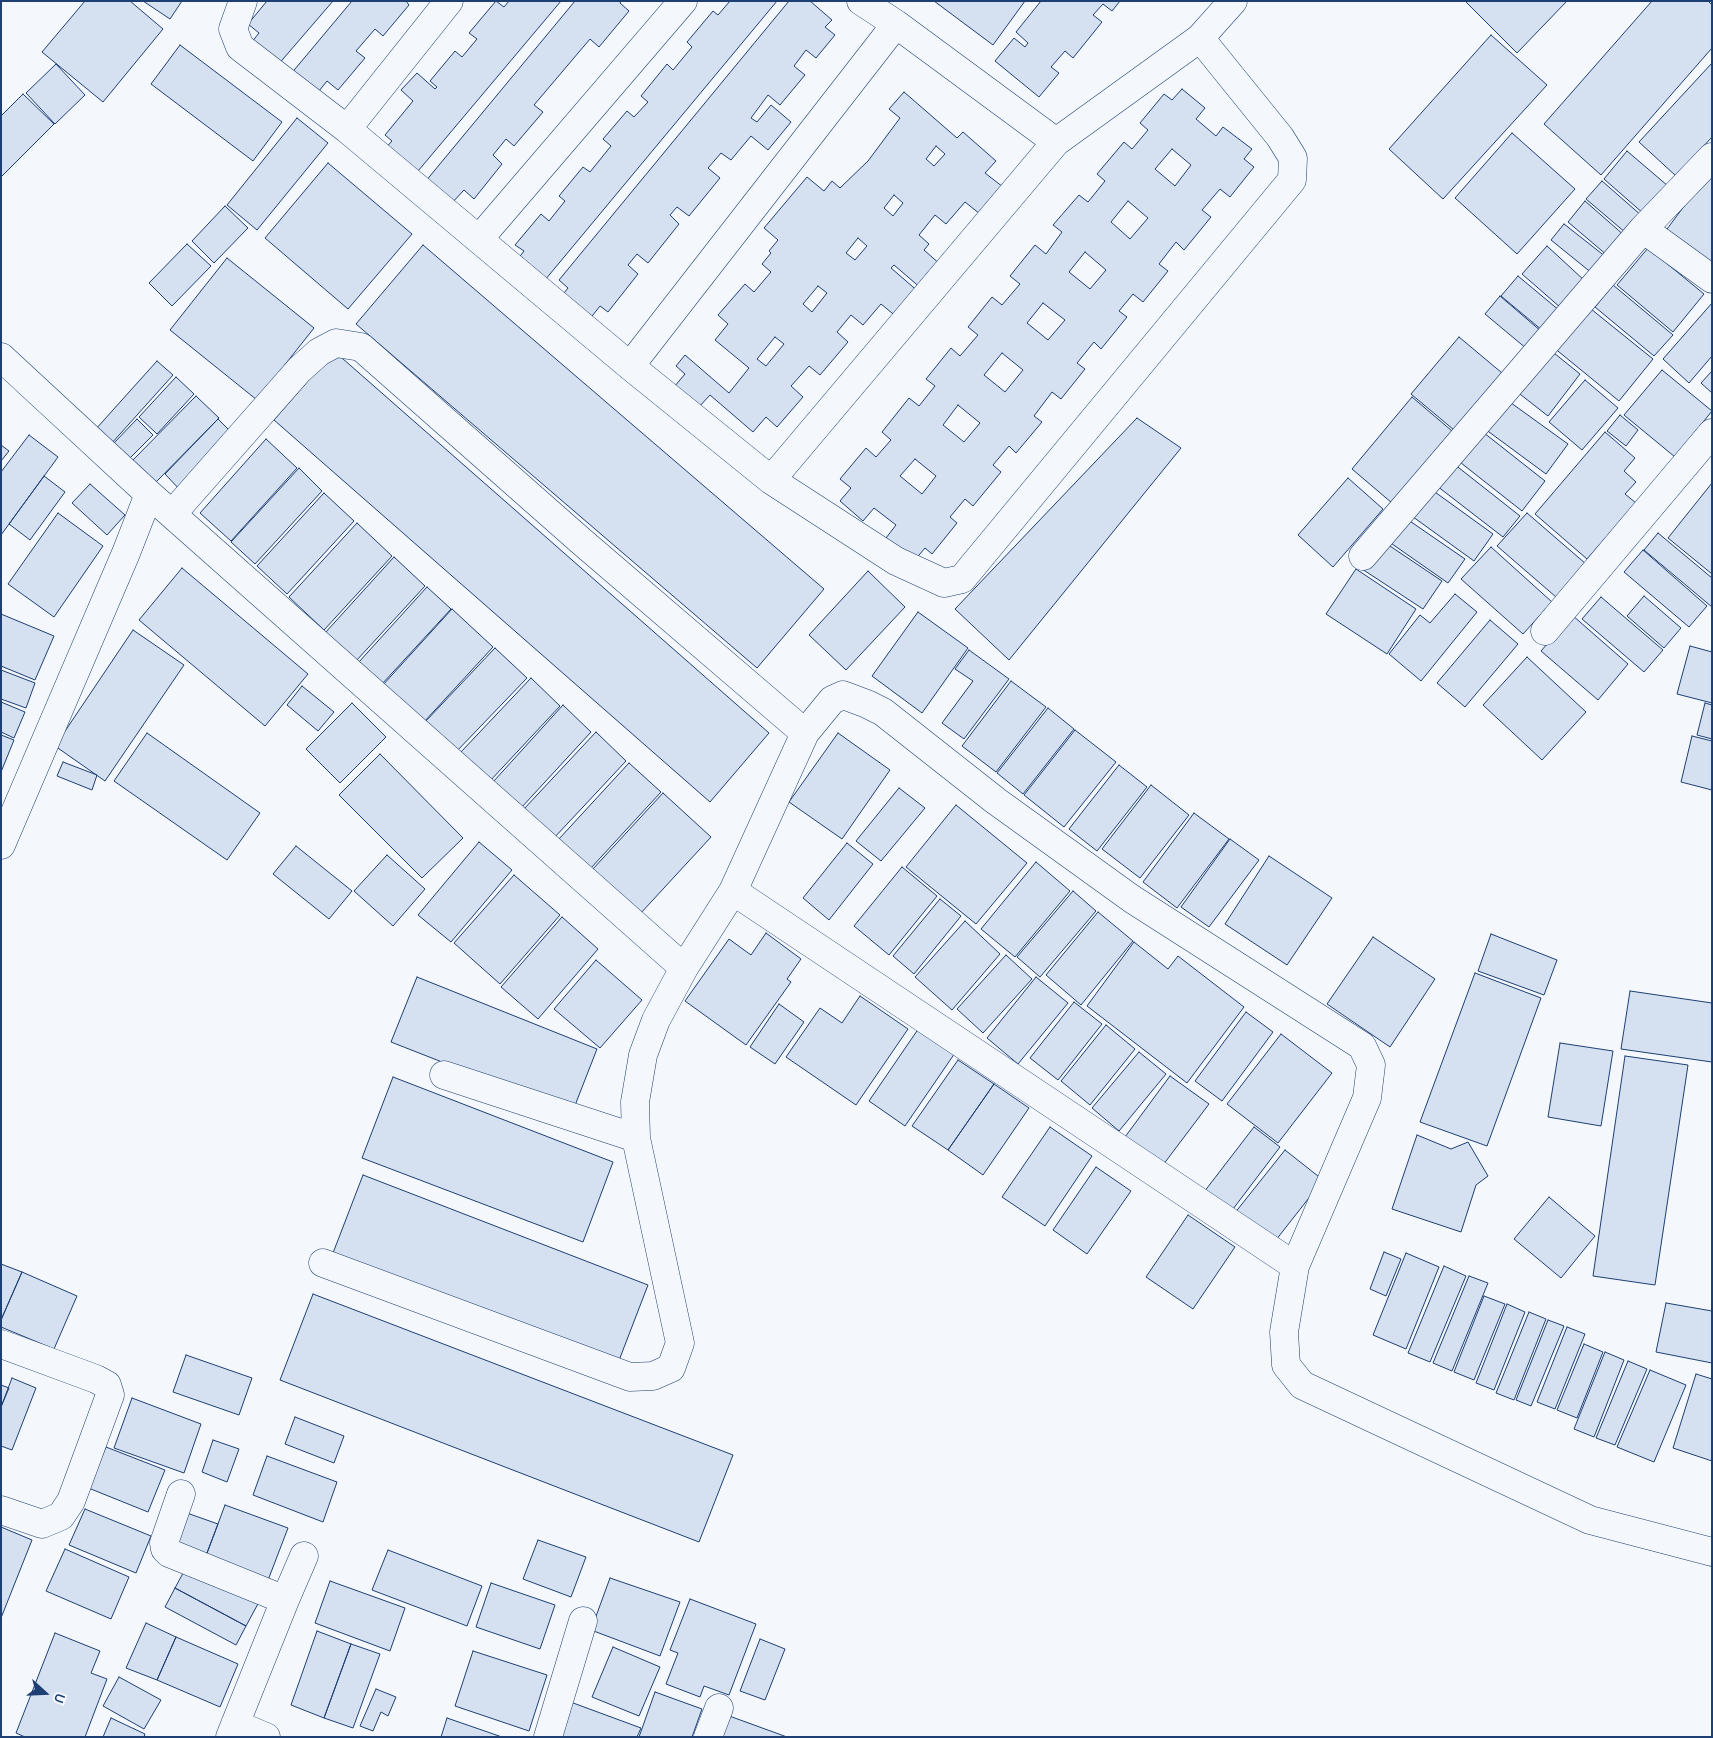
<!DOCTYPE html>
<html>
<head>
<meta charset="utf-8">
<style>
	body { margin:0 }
	#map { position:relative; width:1713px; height:1738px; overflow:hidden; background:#f4f7fb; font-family:Karla,sans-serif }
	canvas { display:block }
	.frame { position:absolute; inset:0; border:2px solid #1d3f73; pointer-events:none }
	.north { position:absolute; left:20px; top:1668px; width:50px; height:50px; -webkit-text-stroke:4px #f4f7fb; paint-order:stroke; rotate:110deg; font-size:14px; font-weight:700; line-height:20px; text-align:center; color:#1d3f73 }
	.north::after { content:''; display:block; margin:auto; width:18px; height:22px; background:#1d3f73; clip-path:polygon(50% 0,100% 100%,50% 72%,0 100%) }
</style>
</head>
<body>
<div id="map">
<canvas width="1713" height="1738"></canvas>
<div class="frame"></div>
<div class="north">U</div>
</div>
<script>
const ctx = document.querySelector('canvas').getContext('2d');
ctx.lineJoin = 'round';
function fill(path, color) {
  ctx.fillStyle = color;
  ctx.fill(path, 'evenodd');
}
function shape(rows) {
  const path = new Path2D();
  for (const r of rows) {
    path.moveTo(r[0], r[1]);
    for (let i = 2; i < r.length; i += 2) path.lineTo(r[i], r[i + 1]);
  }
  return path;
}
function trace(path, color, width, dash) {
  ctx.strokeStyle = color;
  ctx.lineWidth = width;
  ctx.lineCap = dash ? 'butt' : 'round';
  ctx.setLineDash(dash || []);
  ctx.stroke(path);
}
const building = shape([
	[85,1,130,1,163,29,103,102,42,52,85,1],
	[143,1,182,1,170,19,143,1],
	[267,1,333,1,277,66,251,43,259,33,248,24,267,1],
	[352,1,406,1,409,5,383,36,375,29,356,51,365,58,338,90,327,81,315,96,290,75,352,1],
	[496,1,504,7,509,1,561,1,413,177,383,151,392,141,385,135,413,101,401,90,417,73,435,89,437,87,430,81,455,51,462,57,477,39,469,33,496,1],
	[575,1,621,1,620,3,629,11,599,47,590,39,534,105,543,112,514,146,506,139,493,155,502,164,474,199,464,190,451,204,425,182,575,1],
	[730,1,777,1,540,286,514,264,524,251,515,245,541,214,549,221,565,201,559,196,583,167,590,172,611,146,603,139,627,111,634,117,648,102,641,96,667,64,673,70,692,47,687,42,713,11,718,15,730,1],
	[789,1,810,1,832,20,825,27,835,35,816,58,806,50,794,66,805,75,780,105,768,95,751,118,757,122,771,105,791,122,768,150,751,136,731,160,721,153,708,168,720,178,689,216,677,207,670,215,679,224,648,263,637,254,628,265,638,274,608,312,600,306,589,320,561,297,568,288,559,280,789,1],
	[934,1,1025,1,993,45,934,1],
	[1041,1,1120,1,1112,11,1103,4,1093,15,1102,22,1073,58,1065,51,1051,67,1059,73,1039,97,995,61,1014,38,1025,47,1028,43,1016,32,1041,1],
	[1465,1,1567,1,1517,53,1465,1],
	[1652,1,1708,1,1712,5,1712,48,1601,175,1544,124,1652,1],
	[1491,35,1547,85,1443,199,1389,149,1491,35],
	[180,45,282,122,253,161,151,84,180,45],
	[1712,63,1712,137,1676,176,1639,142,1712,63],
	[56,64,85,95,55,124,26,93,56,64],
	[1182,89,1205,108,1196,119,1216,136,1223,127,1252,149,1244,159,1254,167,1230,197,1220,189,1202,210,1211,217,1184,250,1176,242,1159,264,1168,271,1143,302,1133,294,1119,311,1127,317,1101,349,1094,342,1077,363,1085,369,1061,399,1052,392,1034,416,1042,422,1016,453,1009,446,993,465,1001,472,973,506,965,499,950,517,957,523,932,554,925,548,914,561,886,538,896,525,874,508,863,521,840,501,851,488,840,479,866,448,876,457,891,440,882,432,909,398,919,406,935,386,926,379,951,348,960,356,978,335,968,327,992,297,1002,305,1020,284,1010,276,1035,245,1046,254,1062,232,1053,225,1079,195,1088,202,1105,181,1097,174,1124,142,1132,149,1148,130,1140,123,1164,94,1172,100,1182,89],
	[1172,149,1191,165,1175,186,1155,169,1172,149],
	[1128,201,1148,218,1130,239,1111,222,1128,201],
	[1085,252,1106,270,1090,289,1069,272,1085,252],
	[1043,303,1065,320,1048,340,1027,323,1043,303],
	[1002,353,1023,370,1005,392,984,375,1002,353],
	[958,405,980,423,964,442,943,425,958,405],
	[915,459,936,476,922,494,900,476,915,459],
	[904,92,957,138,963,132,996,161,985,173,1003,187,980,214,965,202,946,224,935,215,919,235,929,244,924,250,942,266,922,289,894,265,891,268,920,293,898,318,881,304,863,325,851,315,837,332,848,342,820,375,809,366,791,386,803,397,777,427,766,417,753,432,710,395,698,408,674,387,685,374,676,366,685,355,729,393,749,368,715,340,728,324,718,315,745,284,754,292,771,272,762,264,771,253,769,251,778,240,764,228,807,177,824,191,832,181,840,188,868,161,900,118,889,109,904,92],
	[936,146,945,154,934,166,926,159,936,146],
	[894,195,903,203,893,216,884,208,894,195],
	[858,238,867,246,855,260,846,253,858,238],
	[818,286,827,293,812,312,803,304,818,286],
	[775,337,784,344,766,366,757,359,775,337],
	[23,94,54,124,1,177,1,116,23,94],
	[297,118,328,143,257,230,227,205,297,118],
	[1512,133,1575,189,1517,254,1455,198,1512,133],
	[1627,151,1668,186,1644,214,1604,179,1627,151],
	[328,163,412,234,348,309,265,238,328,163],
	[1712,169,1712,269,1664,233,1712,169],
	[1602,181,1642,216,1626,233,1586,199,1602,181],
	[1585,201,1625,236,1608,256,1568,222,1585,201],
	[225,206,248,228,214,263,192,241,225,206],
	[1564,224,1606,257,1593,274,1551,240,1564,224],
	[187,244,211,266,172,306,149,283,187,244],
	[423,245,824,589,757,668,356,324,423,245],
	[1547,246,1585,281,1561,308,1522,274,1547,246],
	[1648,248,1704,294,1673,332,1617,285,1648,248],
	[227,258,314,328,257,400,170,330,227,258],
	[1518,276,1560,311,1543,331,1501,296,1518,276],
	[1613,285,1673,335,1654,356,1595,307,1613,285],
	[1500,296,1542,332,1527,349,1485,314,1500,296],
	[1712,303,1712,356,1689,383,1663,359,1712,303],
	[1586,305,1653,359,1619,401,1553,347,1586,305],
	[1459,337,1502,373,1454,430,1411,394,1459,337],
	[1549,349,1580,374,1548,416,1516,391,1549,349],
	[334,351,769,733,710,802,274,420,334,351],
	[157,361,173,375,111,444,95,430,157,361],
	[1662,370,1712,411,1675,457,1624,415,1662,370],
	[1712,371,1712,393,1701,383,1712,371],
	[176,377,194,394,157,434,139,417,176,377],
	[1585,380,1618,408,1582,450,1549,422,1585,380],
	[196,396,219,418,156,482,133,460,196,396],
	[1412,397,1452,431,1392,503,1352,469,1412,397],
	[1507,400,1568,444,1546,474,1485,429,1507,400],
	[1620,415,1638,430,1626,446,1607,431,1620,415],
	[1137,418,1181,448,1009,660,955,609,1137,418],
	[137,419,153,435,128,460,112,445,137,419],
	[218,419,236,437,182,492,165,474,218,419],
	[1479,429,1545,481,1522,511,1456,459,1479,429],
	[1605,432,1635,458,1624,471,1636,482,1625,494,1636,503,1587,559,1535,514,1605,432],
	[29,435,58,457,1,535,1,472,29,435],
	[266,439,297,468,231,541,200,513,266,439],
	[1,445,9,451,1,461,1,445],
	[1454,464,1520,516,1503,537,1437,486,1454,464],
	[299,468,322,491,255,564,231,542,299,468],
	[44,476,65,492,30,540,9,524,44,476],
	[1348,478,1383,509,1333,567,1298,535,1348,478],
	[1712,483,1712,574,1668,538,1712,483],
	[90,484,125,515,107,535,72,503,90,484],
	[1428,487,1493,534,1474,561,1409,514,1428,487],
	[324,493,354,521,287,594,257,566,324,493],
	[58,513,103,546,54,617,8,584,58,513],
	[1527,513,1586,564,1556,597,1497,546,1527,513],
	[1401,515,1465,559,1448,583,1385,539,1401,515],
	[357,523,392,556,324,630,289,597,357,523],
	[1658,533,1712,578,1712,607,1644,550,1658,533],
	[1378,538,1442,581,1423,609,1359,567,1378,538],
	[1491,547,1552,602,1523,634,1461,579,1491,547],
	[1643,550,1707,606,1689,627,1624,572,1643,550],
	[394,557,425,586,356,661,325,633,394,557],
	[182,568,308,674,265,726,139,620,182,568],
	[1356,569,1416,609,1387,654,1326,614,1356,569],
	[868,571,905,607,846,670,809,635,868,571],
	[427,587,451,609,382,684,358,663,427,587],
	[1455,594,1477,612,1421,681,1389,654,1420,615,1430,623,1455,594],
	[1644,596,1681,628,1664,648,1627,616,1644,596],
	[1601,597,1663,650,1644,672,1582,619,1601,597],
	[452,609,493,647,423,723,382,686,452,609],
	[918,612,968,648,922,713,872,676,918,612],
	[1,614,54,636,35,680,1,666,1,614],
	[1572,615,1628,664,1598,700,1541,651,1572,615],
	[1490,620,1518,644,1465,707,1437,683,1490,620],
	[133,630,184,665,105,781,55,746,133,630],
	[1690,646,1712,652,1712,703,1677,694,1690,646],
	[495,648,527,678,455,753,424,723,495,648],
	[969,650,1009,679,964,739,942,723,973,681,955,669,969,650],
	[1527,657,1586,712,1542,760,1483,705,1527,657],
	[1,670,35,683,26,708,1,699,1,670],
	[531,678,560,706,489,782,460,753,531,678],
	[1011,681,1046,707,996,772,962,746,1011,681],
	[302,686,334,712,318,731,287,705,302,686],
	[1,702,25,712,14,738,1,732,1,702],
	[352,703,386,737,340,783,306,749,352,703],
	[1705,703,1712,705,1712,739,1697,735,1705,703],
	[563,705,591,732,521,808,493,782,563,705],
	[1048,708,1074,729,1023,794,997,773,1048,708],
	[1075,730,1116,762,1064,827,1024,795,1075,730],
	[596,732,626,761,553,839,523,810,596,732],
	[147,733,260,813,227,860,114,781,147,733],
	[838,733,890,770,842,839,789,802,838,733],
	[1,735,14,740,1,772,1,735],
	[1692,736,1712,741,1712,790,1681,782,1692,736],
	[380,754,463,838,422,878,339,795,380,754],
	[63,762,97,775,92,790,57,776,63,762],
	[629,763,661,792,590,869,558,840,629,763],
	[1119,765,1147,787,1097,851,1069,829,1119,765],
	[1151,785,1189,815,1140,878,1102,849,1151,785],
	[899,788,925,808,881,861,856,841,899,788],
	[663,793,711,837,640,914,592,870,663,793],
	[956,805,1027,863,976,924,906,867,956,805],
	[1194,813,1229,839,1177,908,1143,882,1194,813],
	[1230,839,1259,860,1209,927,1181,907,1230,839],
	[479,842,512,870,451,942,418,915,479,842],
	[847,843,873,864,829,920,803,898,847,843],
	[296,846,352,891,329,919,273,874,296,846],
	[387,855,425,889,393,926,354,891,387,855],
	[1269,856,1332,898,1287,965,1225,924,1269,856],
	[1036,862,1070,891,1015,957,981,929,1036,862],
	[902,867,937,896,889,955,854,926,902,867],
	[514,875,560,915,500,984,454,943,514,875],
	[1073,891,1096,911,1040,977,1017,957,1073,891],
	[940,899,961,916,914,974,893,956,940,899],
	[1098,912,1133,941,1081,1005,1046,975,1098,912],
	[562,917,598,949,538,1019,501,987,562,917],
	[965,921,1000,954,952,1010,915,977,965,921],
	[766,933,801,959,787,979,791,982,746,1045,685,1001,729,939,751,955,766,933],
	[1491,934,1557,960,1544,995,1478,971,1491,934],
	[1373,937,1435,979,1390,1047,1327,1004,1373,937],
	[1134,942,1168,969,1178,956,1244,1007,1187,1083,1087,1006,1134,942],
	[1006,955,1032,979,983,1033,957,1009,1006,955],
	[596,960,642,1000,600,1048,554,1009,596,960],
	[1475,973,1541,998,1487,1146,1420,1122,1475,973],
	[417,977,597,1049,572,1113,391,1042,417,977],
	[1036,977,1068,1003,1018,1064,987,1038,1036,977],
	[1630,991,1712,1003,1712,1062,1621,1049,1630,991],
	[860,996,908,1029,856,1105,786,1057,820,1008,842,1023,860,996],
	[1074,1002,1102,1024,1058,1080,1030,1058,1074,1002],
	[779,1004,804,1022,775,1064,750,1047,779,1004],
	[1246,1012,1273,1032,1222,1101,1195,1081,1246,1012],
	[921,1025,957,1050,905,1126,869,1101,921,1025],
	[1106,1025,1135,1049,1090,1105,1061,1081,1106,1025],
	[1281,1034,1332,1073,1278,1143,1227,1104,1281,1034],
	[1560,1043,1613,1051,1601,1126,1548,1117,1560,1043],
	[1139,1052,1166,1074,1119,1131,1092,1108,1139,1052],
	[1625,1056,1688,1065,1655,1285,1593,1276,1625,1056],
	[958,1060,994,1084,948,1150,912,1126,958,1060],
	[1170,1076,1209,1104,1163,1165,1125,1137,1170,1076],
	[393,1077,613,1162,583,1242,362,1158,393,1077],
	[994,1084,1029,1108,983,1175,948,1150,994,1084],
	[1050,1127,1092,1156,1045,1226,1002,1197,1050,1127],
	[1254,1127,1280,1147,1230,1213,1204,1192,1254,1127],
	[1417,1135,1451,1149,1468,1142,1488,1176,1476,1185,1461,1232,1392,1209,1417,1135],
	[1285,1150,1323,1180,1272,1245,1234,1214,1285,1150],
	[1096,1167,1131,1191,1087,1254,1053,1230,1096,1167],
	[363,1175,648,1285,618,1363,333,1253,363,1175],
	[1549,1197,1595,1236,1561,1278,1514,1239,1549,1197],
	[1188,1215,1235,1247,1193,1309,1146,1277,1188,1215],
	[1384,1252,1401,1259,1386,1296,1370,1289,1384,1252],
	[1406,1253,1439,1267,1406,1349,1373,1335,1406,1253],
	[1,1264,22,1272,1,1320,1,1264],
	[1444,1266,1466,1276,1430,1362,1408,1353,1444,1266],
	[22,1272,77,1296,54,1349,1,1327,1,1320,22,1272],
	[1469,1276,1488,1283,1452,1371,1433,1363,1469,1276],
	[313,1294,733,1455,699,1542,280,1380,313,1294],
	[1484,1296,1505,1304,1474,1380,1454,1372,1484,1296],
	[1666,1303,1712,1311,1712,1363,1656,1352,1666,1303],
	[1507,1304,1525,1312,1494,1390,1476,1383,1507,1304],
	[1529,1312,1546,1319,1514,1400,1496,1393,1529,1312],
	[1548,1320,1564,1326,1531,1406,1516,1400,1548,1320],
	[1567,1327,1585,1334,1555,1409,1537,1402,1567,1327],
	[1584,1344,1603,1352,1577,1418,1557,1410,1584,1344],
	[1605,1352,1624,1360,1594,1437,1574,1429,1605,1352],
	[186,1355,252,1378,239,1415,173,1392,186,1355],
	[1628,1361,1647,1369,1615,1445,1596,1438,1628,1361],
	[1650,1370,1686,1385,1654,1462,1617,1447,1650,1370],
	[1696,1374,1712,1379,1712,1461,1673,1448,1696,1374],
	[12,1378,36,1388,12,1450,1,1446,1,1407,12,1378],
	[1,1385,9,1388,1,1407,1,1385],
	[132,1398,201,1424,184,1473,114,1448,132,1398],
	[295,1417,344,1436,334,1463,285,1444,295,1417],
	[213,1440,239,1449,227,1482,202,1472,213,1440],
	[106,1447,165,1470,148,1512,81,1485,100,1461,106,1447],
	[267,1456,337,1482,323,1522,253,1495,267,1456],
	[225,1505,288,1528,265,1588,203,1564,225,1505],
	[85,1509,151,1536,136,1573,69,1545,85,1509],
	[184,1512,218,1524,205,1558,171,1546,184,1512],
	[1,1527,32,1540,1,1618,1,1527],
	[538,1540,586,1557,571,1597,523,1579,538,1540],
	[65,1549,129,1577,111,1619,46,1591,65,1549],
	[388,1550,482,1586,467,1626,372,1590,388,1550],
	[189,1562,260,1600,246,1626,175,1588,189,1562],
	[610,1578,680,1602,660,1656,591,1630,610,1578],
	[330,1581,405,1608,390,1651,315,1623,330,1581],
	[491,1583,555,1605,540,1649,476,1627,491,1583],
	[175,1588,246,1626,236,1645,165,1607,175,1588],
	[690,1599,756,1624,729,1695,704,1686,700,1697,666,1684,678,1653,670,1650,690,1599],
	[146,1623,176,1637,157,1680,126,1668,146,1623],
	[317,1631,351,1644,324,1718,291,1705,317,1631],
	[55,1633,100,1651,91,1673,107,1679,85,1737,25,1737,16,1733,55,1633],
	[176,1637,238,1664,220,1707,157,1680,176,1637],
	[760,1639,785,1649,765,1700,740,1691,760,1639],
	[351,1644,380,1654,353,1728,324,1718,351,1644],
	[613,1647,660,1667,639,1716,592,1697,613,1647],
	[473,1651,547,1675,529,1731,455,1706,473,1651],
	[119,1677,161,1700,144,1729,103,1706,119,1677],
	[376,1689,396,1697,388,1716,381,1712,373,1731,360,1726,376,1689],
	[655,1692,702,1709,692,1737,639,1737,655,1692],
	[565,1700,641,1728,637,1737,551,1737,565,1700],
	[721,1713,787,1737,712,1737,721,1713],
	[111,1718,145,1734,144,1737,103,1737,111,1718],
	[447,1718,502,1737,441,1737,447,1718]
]);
fill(building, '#d5e0f0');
trace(building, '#1d3f73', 1);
const minor = shape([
	[243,1,233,29,240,47,347,129,630,366,771,480,896,561,944,583,962,579,1292,180,1293,158,1280,137,1200,38],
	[861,1,896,24,1056,142,1200,38,1233,1],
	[347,129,449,1],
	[1643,229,1712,279],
	[479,239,683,1],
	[1,357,149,494,684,968,733,891,805,733,832,700,843,695,867,704,883,712,996,801,1132,899,1362,1046,1371,1065,1367,1098,1295,1266,1284,1332,1286,1365,1302,1385,1590,1520,1712,1552],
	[630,366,896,24],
	[771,480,1056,142],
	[173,513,299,370,319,352,336,343,361,347,581,541,805,733],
	[1363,556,1643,229,1712,157],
	[1545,631,1712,433],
	[1,845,126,553,149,494],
	[733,891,1295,1266],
	[444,1075,636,1138],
	[323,1263,630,1377,653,1376,671,1368,680,1343,636,1138,635,1102,643,1055,656,1020,684,968],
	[1,1344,96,1379,107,1385,110,1395,71,1501,61,1516,42,1524,1,1510],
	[181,1494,164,1543,165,1549,169,1553,285,1600],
	[235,1724,266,1737],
	[230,1737,285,1600,304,1556],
	[548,1737,583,1621],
	[708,1737,719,1708]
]);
trace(minor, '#1d3f73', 29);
trace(minor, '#f4f7fb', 28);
</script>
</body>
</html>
